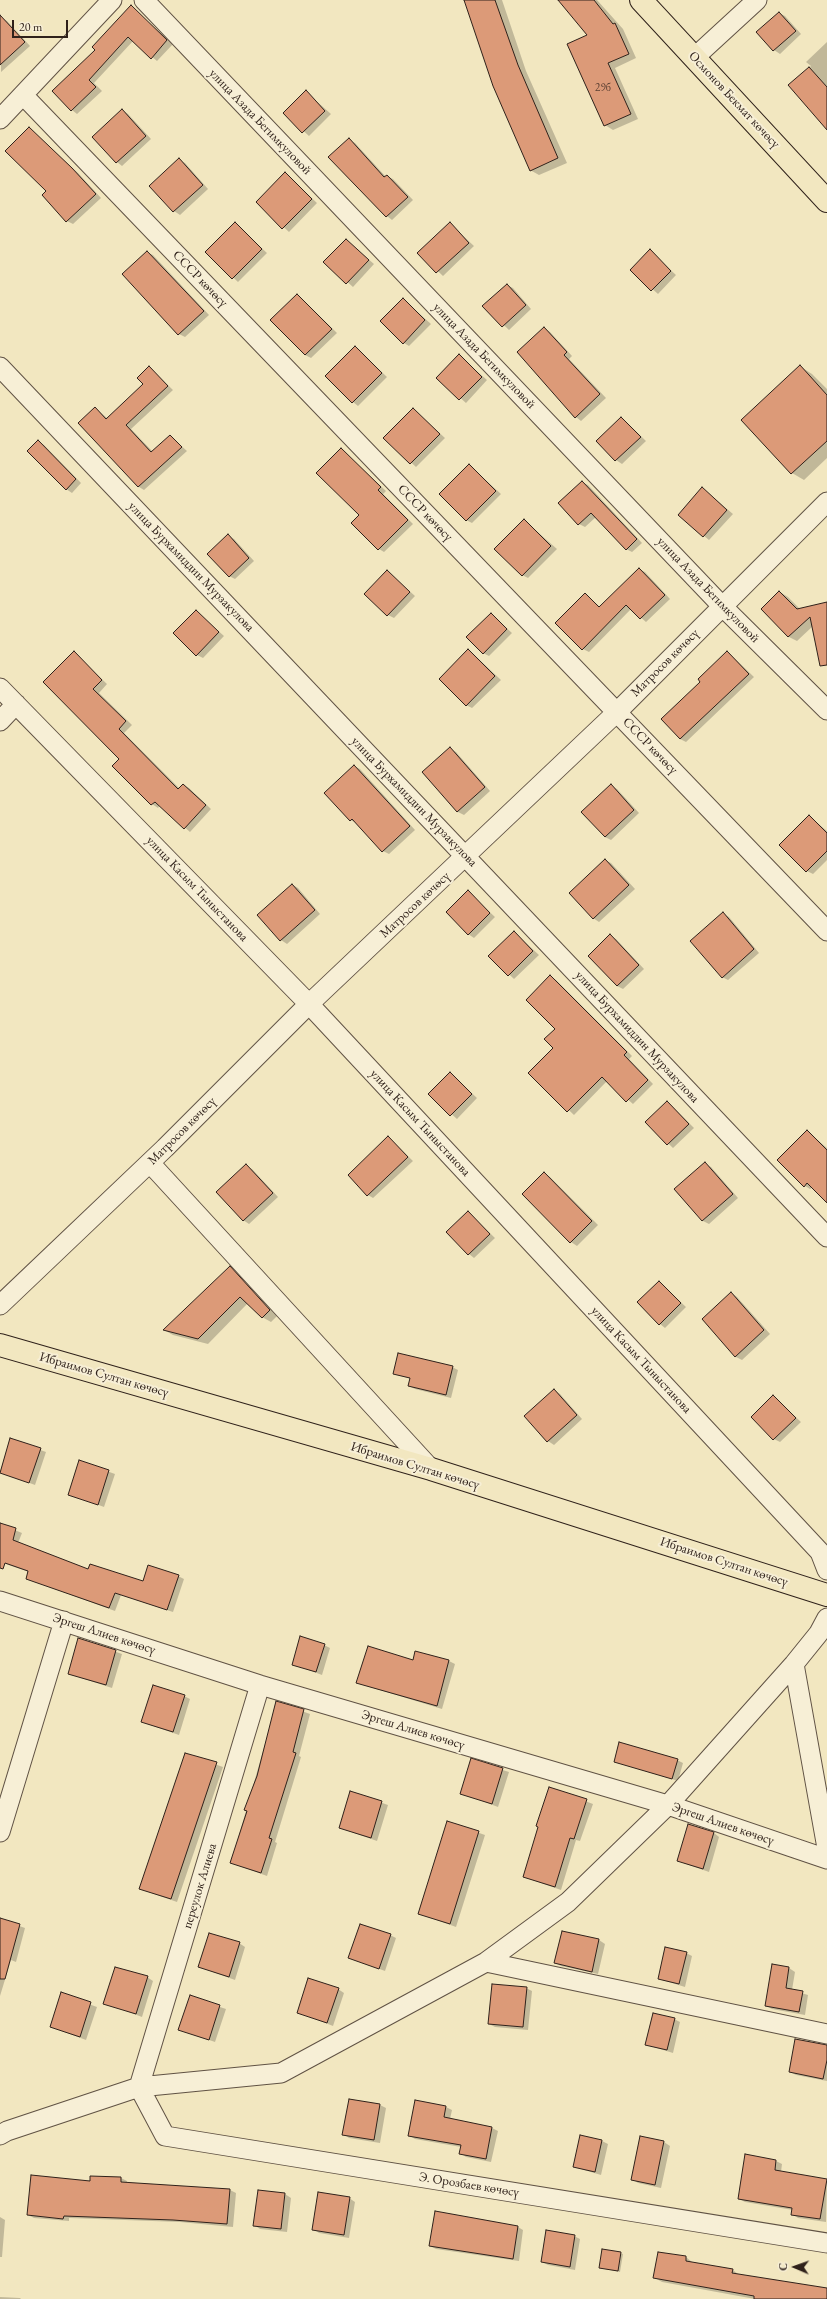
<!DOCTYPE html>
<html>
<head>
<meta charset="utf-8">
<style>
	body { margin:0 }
	#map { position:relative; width:827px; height:2299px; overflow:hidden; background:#f2e7c0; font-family:"EB Garamond",serif }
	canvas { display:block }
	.north { position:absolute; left:775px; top:2247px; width:40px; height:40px; -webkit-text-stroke:3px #f7efd6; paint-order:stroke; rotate:272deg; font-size:11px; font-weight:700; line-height:16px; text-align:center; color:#2f211a }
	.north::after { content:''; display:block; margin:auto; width:14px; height:18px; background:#2f211a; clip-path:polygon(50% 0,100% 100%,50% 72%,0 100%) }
	.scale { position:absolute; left:12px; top:20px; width:56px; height:18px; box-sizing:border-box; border:2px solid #2f211a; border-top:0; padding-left:5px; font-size:12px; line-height:14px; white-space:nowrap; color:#2f211a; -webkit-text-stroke:3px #f7efd6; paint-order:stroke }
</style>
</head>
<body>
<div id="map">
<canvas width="827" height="2299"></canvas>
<div class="north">С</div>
<div class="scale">20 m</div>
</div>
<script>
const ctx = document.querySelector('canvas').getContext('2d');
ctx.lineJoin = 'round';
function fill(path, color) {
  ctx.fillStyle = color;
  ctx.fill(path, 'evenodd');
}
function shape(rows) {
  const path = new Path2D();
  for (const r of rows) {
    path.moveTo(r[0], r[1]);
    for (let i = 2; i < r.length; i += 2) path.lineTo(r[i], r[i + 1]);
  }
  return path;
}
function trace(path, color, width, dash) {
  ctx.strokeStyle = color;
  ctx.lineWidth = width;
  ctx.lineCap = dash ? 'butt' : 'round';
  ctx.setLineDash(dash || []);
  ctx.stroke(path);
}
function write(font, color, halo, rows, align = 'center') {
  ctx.font = font + ' "EB Garamond",serif';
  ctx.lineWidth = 4;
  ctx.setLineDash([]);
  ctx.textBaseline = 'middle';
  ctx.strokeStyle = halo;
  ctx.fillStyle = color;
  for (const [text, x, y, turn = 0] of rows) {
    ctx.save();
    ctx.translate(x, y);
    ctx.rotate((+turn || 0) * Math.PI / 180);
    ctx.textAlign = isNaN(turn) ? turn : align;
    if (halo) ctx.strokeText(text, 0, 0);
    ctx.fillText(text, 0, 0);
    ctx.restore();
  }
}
fill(shape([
	[466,0,502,0,526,71,567,163,539,175,530,170],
	[559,0,597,0,623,29,636,58,615,68,638,119,613,130,605,125,589,36],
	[131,7,173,44,157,61,133,41,94,83,102,91,77,114,72,110,97,50],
	[779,13,785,16,801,34,780,54,774,50,758,32],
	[1,17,7,21,30,46,1,72],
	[827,42,827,126,790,85,811,66,806,62],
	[306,92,331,114,309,136,284,113],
	[122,110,128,114,151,139,122,166,117,162],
	[29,128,78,173,101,198,73,224,67,221,48,191],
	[349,140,355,143,386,177,387,176,393,179,413,200,392,220,387,216],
	[179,160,185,163,208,189,180,215,174,211,151,186],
	[286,174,317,203,289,232,257,202],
	[235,224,267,253,238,282,207,252],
	[450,224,474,246,443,276,419,253],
	[346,240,374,264,353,287,325,262],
	[650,251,676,275,658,294,631,270],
	[147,252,153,255,209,315,185,337,179,334],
	[507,285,513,288,531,309,509,330,484,306],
	[298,295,337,333,311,358,305,355],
	[403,299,431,324,409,346,404,343],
	[544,328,550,332,572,356,569,359,606,398,581,421,576,417],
	[355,347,387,377,358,406,353,402],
	[459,356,487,380,466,403,438,378],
	[149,367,173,390,131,429,153,452,170,436,187,451,144,490,139,487,79,423,95,408,107,418,144,384],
	[801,367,812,374,827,389,827,458,804,480,792,473],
	[413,409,445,438,416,467,385,438],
	[622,418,646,441,622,464,616,460],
	[38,441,44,445,81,483,72,493,66,489],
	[341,449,386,491,383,494,413,524,384,552,379,549],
	[469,465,501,494,472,523,466,520],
	[582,482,588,485,642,543,632,552,626,549,596,517,585,527,579,524],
	[702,488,733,514,709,540,679,515],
	[524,520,557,549,528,578,522,575],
	[228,536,234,539,254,561,235,579,229,576],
	[639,569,645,572,670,599,646,622,631,609,589,652,583,649,585,594,600,607],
	[387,571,415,596,394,618,388,615],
	[780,592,788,597,800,609,827,603,827,648,813,626,797,641,789,637,762,609],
	[196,611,224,636,203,658,197,655],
	[491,614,512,633,489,656,483,653],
	[469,650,501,680,472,708,466,705],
	[728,652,754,677,686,742,680,739,702,682],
	[74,653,107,684,99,693,132,725,124,733,180,789,183,785,189,788,211,809,190,832,160,805,158,808,152,804,114,766,120,759],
	[450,749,456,752,490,791,464,815,458,812,423,773],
	[354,766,360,769,415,830,389,854,383,851,357,823,350,820],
	[611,786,617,789,639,813,611,840,605,837],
	[809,816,827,831,827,860,813,874,807,871],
	[605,860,611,863,635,889,599,922,593,918],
	[293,885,298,888,320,914,287,944,281,940],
	[468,892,495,917,474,938,468,934],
	[723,914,729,917,759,953,728,980,722,977],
	[514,932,539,955,514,979,490,956],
	[610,936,616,939,644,969,623,989,617,986],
	[550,976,556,980,632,1056,629,1059,653,1084,633,1104,607,1081,574,1115,530,1073,555,1048,556,1029],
	[450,1073,477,1098,457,1119,429,1094],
	[668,1102,694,1128,673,1148,646,1122],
	[807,1131,827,1148,827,1201,813,1187,810,1189,805,1186],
	[389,1138,413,1161,373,1198,368,1195],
	[705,1164,711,1167,738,1198,709,1224,703,1221,675,1190],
	[246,1166,252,1169,278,1197,249,1224,243,1220],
	[544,1173,550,1177,598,1225,577,1246,571,1242,523,1194],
	[468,1212,495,1238,474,1258,469,1254],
	[230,1267,239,1272,278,1315,271,1322,262,1317,248,1303,208,1344,173,1335,164,1330],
	[659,1282,686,1307,665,1328,660,1324],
	[731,1293,737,1297,770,1334,742,1360,736,1357,704,1319],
	[452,1367,458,1370,451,1398,415,1389,409,1386,411,1379,394,1374],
	[554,1390,560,1394,582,1419,554,1445,548,1441],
	[773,1396,801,1422,780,1442,774,1439],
	[10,1439,46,1452,35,1485,0,1472],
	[79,1461,115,1474,104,1507,69,1494],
	[0,1524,22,1533,18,1543,89,1570,144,1582,178,1576,184,1579,173,1612,121,1595,115,1611,33,1581,27,1578,29,1572,0,1562],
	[79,1639,122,1654,112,1688,69,1674],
	[324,1645,330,1648,322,1675,293,1664],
	[414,1661,449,1661,455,1664,442,1709,357,1683],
	[184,1696,190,1699,179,1735,142,1722],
	[277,1702,310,1714,299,1756,301,1757,275,1842,277,1843,267,1876,231,1863],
	[186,1754,223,1767,177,1902,140,1889],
	[471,1760,509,1772,498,1807,461,1793],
	[677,1760,683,1763,678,1781,615,1762],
	[550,1788,593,1804,580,1841,576,1840,561,1890,524,1877],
	[351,1792,388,1805,377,1841,340,1828],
	[448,1822,485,1835,456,1927,420,1914],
	[714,1833,719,1837,709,1872,678,1861],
	[0,1919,25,1928,16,1962,11,1960,0,1996],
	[562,1932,599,1940,605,1944,598,1974,561,1966,555,1963],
	[390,1935,396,1938,385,1971,350,1958],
	[239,1943,245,1947,235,1980,199,1967],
	[686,1953,692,1956,685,1987,659,1979],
	[773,1965,789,1968,795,1972,792,1990,808,1995,805,2015,772,2009,766,2006],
	[147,1977,153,1981,142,2017,105,2003],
	[526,1988,532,1991,528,2030,495,2027,489,2024],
	[338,1989,344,1993,333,2026,298,2012],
	[61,1994,97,2007,86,2040,51,2027],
	[190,1997,226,2009,215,2042,180,2030],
	[674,2019,680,2022,673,2053,647,2045],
	[827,2045,827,2081,796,2075,790,2072],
	[349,2100,380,2105,386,2108,380,2143,349,2138,343,2134],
	[416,2102,446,2107,452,2110,450,2119,492,2128,498,2131,491,2162,466,2157,460,2153,461,2147,415,2139,410,2136],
	[640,2138,664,2142,670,2146,661,2188,638,2183,632,2179],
	[602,2141,608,2144,601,2175,574,2167],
	[746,2156,776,2161,782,2164,781,2172,827,2180,826,2222,798,2218,792,2214,793,2210,745,2202,739,2199],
	[121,2178,127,2181,127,2183,230,2190,236,2193,233,2227,180,2222,69,2218,69,2221,34,2218,28,2215,91,2182],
	[259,2191,285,2194,291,2198,287,2232,260,2229,254,2225],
	[349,2198,355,2202,349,2238,319,2233,313,2229],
	[0,2217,5,2220,2,2257,0,2257],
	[518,2227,523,2230,519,2261,436,2249,430,2246],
	[574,2236,580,2239,575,2270,548,2265,542,2262],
	[620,2253,623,2254,620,2272,600,2268],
	[659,2253,686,2257,693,2263,733,2270,739,2275,827,2289,827,2299,755,2299,662,2282,655,2278],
	[0,2297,20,2298,21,2299,0,2299]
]), '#0003');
const building = shape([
	[464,0,495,0,518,65,558,158,530,171,493,86,464,0],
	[558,0,594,0,613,24,615,23,629,54,608,63,631,114,604,126,567,44,587,35,558,0],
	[131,5,167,40,151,59,128,37,89,80,96,87,71,111,52,91,95,50,92,47,131,5],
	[779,12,796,31,773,51,756,32,779,12],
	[0,15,25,42,0,65,0,15],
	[809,67,827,87,827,130,788,85,809,67],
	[306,90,325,111,302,133,283,113,306,90],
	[122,109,146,136,116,163,92,137,122,109],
	[29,127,72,168,96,194,66,222,42,195,46,191,5,151,29,127],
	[349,138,384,177,387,175,408,197,386,217,328,157,349,138],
	[179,158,203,185,173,212,149,186,179,158],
	[285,172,312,199,282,229,256,202,285,172],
	[235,222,262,249,232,279,205,252,235,222],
	[450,222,469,243,436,273,417,253,450,222],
	[346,239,369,260,346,284,323,262,346,239],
	[650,249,671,271,651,291,630,270,650,249],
	[147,251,204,311,178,335,122,274,147,251],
	[507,284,526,305,502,327,482,306,507,284],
	[297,294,332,329,305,355,270,320,297,294],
	[403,298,425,320,403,344,380,321,403,298],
	[544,327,567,352,564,355,600,394,575,418,517,352,544,327],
	[355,346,382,373,352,403,325,376,355,346],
	[459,354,482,377,459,400,436,378,459,354],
	[800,365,827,395,827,441,791,474,741,420,800,365],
	[149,366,168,386,126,425,151,452,170,435,182,447,138,487,78,423,95,407,106,419,143,384,137,378,149,366],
	[413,408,440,434,410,464,383,438,413,408],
	[621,417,641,437,615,461,596,441,621,417],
	[38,440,76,479,66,490,27,451,38,440],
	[341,448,381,487,378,490,408,520,378,550,351,523,359,515,316,473,341,448],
	[469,464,496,491,466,521,439,494,469,464],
	[582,481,637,539,626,550,591,513,578,525,558,503,582,481],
	[702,487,727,510,703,537,678,515,702,487],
	[524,519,551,546,522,576,494,549,524,519],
	[228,534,249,558,229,577,207,554,228,534],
	[639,568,665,595,640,619,626,605,582,650,555,623,585,593,599,607,639,568],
	[387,570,410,592,387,616,364,594,387,570],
	[779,591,797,609,827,602,827,665,820,666,810,617,788,637,761,609,779,591],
	[196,610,219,632,196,656,173,633,196,610],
	[491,613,507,629,483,654,466,637,491,613],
	[468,649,495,676,466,706,439,679,468,649],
	[74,651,102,680,93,689,126,721,119,729,178,789,183,784,206,805,184,829,155,802,151,805,112,766,119,759,43,682,74,651],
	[727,651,749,674,680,739,661,719,700,682,698,679,727,651],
	[450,747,485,787,457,812,422,772,450,747],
	[354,765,410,826,382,852,352,819,350,821,324,793,354,765],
	[611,784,634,810,605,837,581,812,611,784],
	[809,815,827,833,827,851,806,872,779,845,809,815],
	[605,859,629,885,593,919,569,893,605,859],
	[292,884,315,910,280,941,257,915,292,884],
	[468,890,490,913,468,935,446,912,468,890],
	[723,912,754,949,722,978,690,941,723,912],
	[514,931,533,951,508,976,488,956,514,931],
	[610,934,639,965,617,986,588,956,610,934],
	[550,975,627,1052,624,1055,648,1080,626,1102,602,1077,567,1112,528,1073,553,1048,544,1039,555,1029,526,1000,550,975],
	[450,1072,472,1094,450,1116,428,1094,450,1072],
	[667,1101,689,1124,667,1145,645,1122,667,1101],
	[807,1130,827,1150,827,1203,807,1183,804,1187,777,1160,807,1130],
	[388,1136,408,1157,367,1196,348,1175,388,1136],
	[705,1162,733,1194,702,1221,674,1189,705,1162],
	[246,1164,273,1193,243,1221,216,1192,246,1164],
	[544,1172,592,1221,570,1243,522,1194,544,1172],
	[468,1211,490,1234,468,1255,446,1232,468,1211],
	[230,1266,270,1310,262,1318,240,1297,198,1339,163,1330,230,1266],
	[659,1281,681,1303,659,1325,637,1302,659,1281],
	[731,1292,764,1330,735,1357,702,1319,731,1292],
	[398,1353,453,1366,446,1395,408,1386,410,1378,393,1374,398,1353],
	[554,1389,577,1415,547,1442,524,1416,554,1389],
	[773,1395,796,1418,773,1440,751,1417,773,1395],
	[10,1438,41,1448,29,1483,0,1473,10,1438],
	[79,1460,109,1470,98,1505,68,1495,79,1460],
	[0,1523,16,1528,13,1540,88,1569,90,1564,143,1581,148,1565,179,1575,167,1610,115,1593,109,1608,26,1579,28,1571,5,1563,3,1569,0,1568,0,1523],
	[300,1636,325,1644,316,1672,292,1665,300,1636],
	[78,1638,116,1650,106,1685,68,1674,78,1638],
	[368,1646,413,1660,415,1651,449,1660,437,1706,356,1683,368,1646],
	[153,1685,185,1695,173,1732,141,1722,153,1685],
	[276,1701,304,1709,293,1752,296,1753,269,1838,272,1839,261,1873,230,1863,247,1811,244,1810,257,1776,276,1701],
	[619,1742,678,1759,672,1779,614,1762,619,1742],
	[185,1753,217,1762,171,1899,139,1889,185,1753],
	[471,1758,503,1768,492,1804,460,1794,471,1758],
	[549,1787,587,1799,574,1839,570,1838,555,1887,523,1877,538,1827,536,1826,549,1787],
	[350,1791,382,1801,371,1838,339,1828,350,1791],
	[447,1821,479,1831,450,1924,418,1914,447,1821],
	[688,1824,714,1832,703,1869,677,1861,688,1824],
	[0,1918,20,1924,5,1979,0,1979,0,1918],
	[360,1924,391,1934,379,1969,348,1958,360,1924],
	[562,1931,599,1939,592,1972,554,1963,562,1931],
	[209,1933,240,1942,229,1977,198,1967,209,1933],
	[665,1947,687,1952,679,1984,658,1979,665,1947],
	[772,1964,789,1967,786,1988,803,1991,799,2012,765,2006,772,1964],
	[115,1967,148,1976,136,2014,103,2004,115,1967],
	[308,1978,339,1988,327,2023,297,2013,308,1978],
	[492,1984,527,1987,523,2027,488,2024,492,1984],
	[61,1992,91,2002,80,2037,50,2027,61,1992],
	[190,1995,220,2005,209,2040,178,2030,190,1995],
	[653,2013,675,2018,667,2050,645,2045,653,2013],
	[795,2039,827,2045,827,2060,823,2079,789,2072,795,2039],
	[349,2099,380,2104,374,2140,342,2135,349,2099],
	[415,2100,446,2106,444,2117,492,2127,486,2159,459,2154,461,2145,408,2136,415,2100],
	[580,2135,602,2140,595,2172,573,2167,580,2135],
	[640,2136,664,2141,655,2185,631,2180,640,2136],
	[745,2154,776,2160,775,2170,827,2179,820,2219,791,2215,792,2208,738,2199,745,2154],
	[31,2175,90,2181,90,2176,121,2177,121,2182,230,2189,227,2224,173,2220,64,2216,63,2219,27,2215,31,2175],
	[258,2190,285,2193,281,2229,253,2226,258,2190],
	[318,2192,350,2197,344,2235,312,2230,318,2192],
	[435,2211,518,2226,513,2259,429,2246,435,2211],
	[546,2230,575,2235,570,2267,541,2262,546,2230],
	[602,2249,621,2252,618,2271,599,2268,602,2249],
	[658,2252,686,2256,686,2261,733,2269,732,2273,827,2288,827,2299,754,2299,754,2296,653,2278,658,2252]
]);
fill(building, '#dc9a78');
trace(building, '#2f211a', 1);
const minor = shape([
	[144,0,722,606,827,710],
	[695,57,757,0],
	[23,95,827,931],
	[0,119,112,0],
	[0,367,827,1237],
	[0,688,309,1004,820,1552,827,1570],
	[0,721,16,704],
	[150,1163,431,1469],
	[0,1305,165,1148,309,1004,617,712,827,502],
	[0,1601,260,1685,668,1805,827,1859],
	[794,1664,827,1848],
	[260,1685,139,2087,165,2136,827,2243],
	[0,1832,64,1621],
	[486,1962,827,2034],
	[0,2135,7,2131,139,2087,281,2073,486,1962,568,1902,668,1805,794,1664,819,1633,827,1618]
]);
const major = shape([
	[641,0,827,201],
	[0,1345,431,1469,827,1595]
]);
trace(minor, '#605244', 21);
trace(major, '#2f211a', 24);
trace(minor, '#f7efd6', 19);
trace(major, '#f2e7c0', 22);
write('11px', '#5a3f32', null, [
	["29б",603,88]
]);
write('13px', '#2f211a', '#f7efd6', [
	["Осмонов Бекмат көчөсү",734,100,47],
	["улица Азада Бегимкуловой",260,122,46],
	["СССР көчөсү",200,279,46],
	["улица Азада Бегимкуловой",484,356,46],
	["СССР көчөсү",425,513,46],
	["улица Бурхамиддин Мурзакулова",191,567,46],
	["улица Азада Бегимкуловой",708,590,46],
	["Матросов көчөсү",665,663,-45],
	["СССР көчөсү",650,746,46],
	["улица Бурхамиддин Мурзакулова",414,802,46],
	["улица Касым Тыныстанова",197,889,46],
	["Матросов көчөсү",415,905,-43],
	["улица Бурхамиддин Мурзакулова",637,1037,47],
	["улица Касым Тыныстанова",420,1123,47],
	["Матросов көчөсү",182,1131,-45],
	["улица Касым Тыныстанова",641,1360,47],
	["Ибраимов Султан көчөсү",104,1375,16],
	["Ибраимов Султан көчөсү",415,1466,17],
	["Ибраимов Султан көчөсү",724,1562,18],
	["Эргеш Алиев көчөсү",104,1634,18],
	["Эргеш Алиев көчөсү",413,1730,17],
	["Эргеш Алиев көчөсү",723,1824,19],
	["переулок Алиева",200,1886,-73],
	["Э. Орозбаев көчөсү",469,2185,9]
]);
</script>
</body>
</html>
